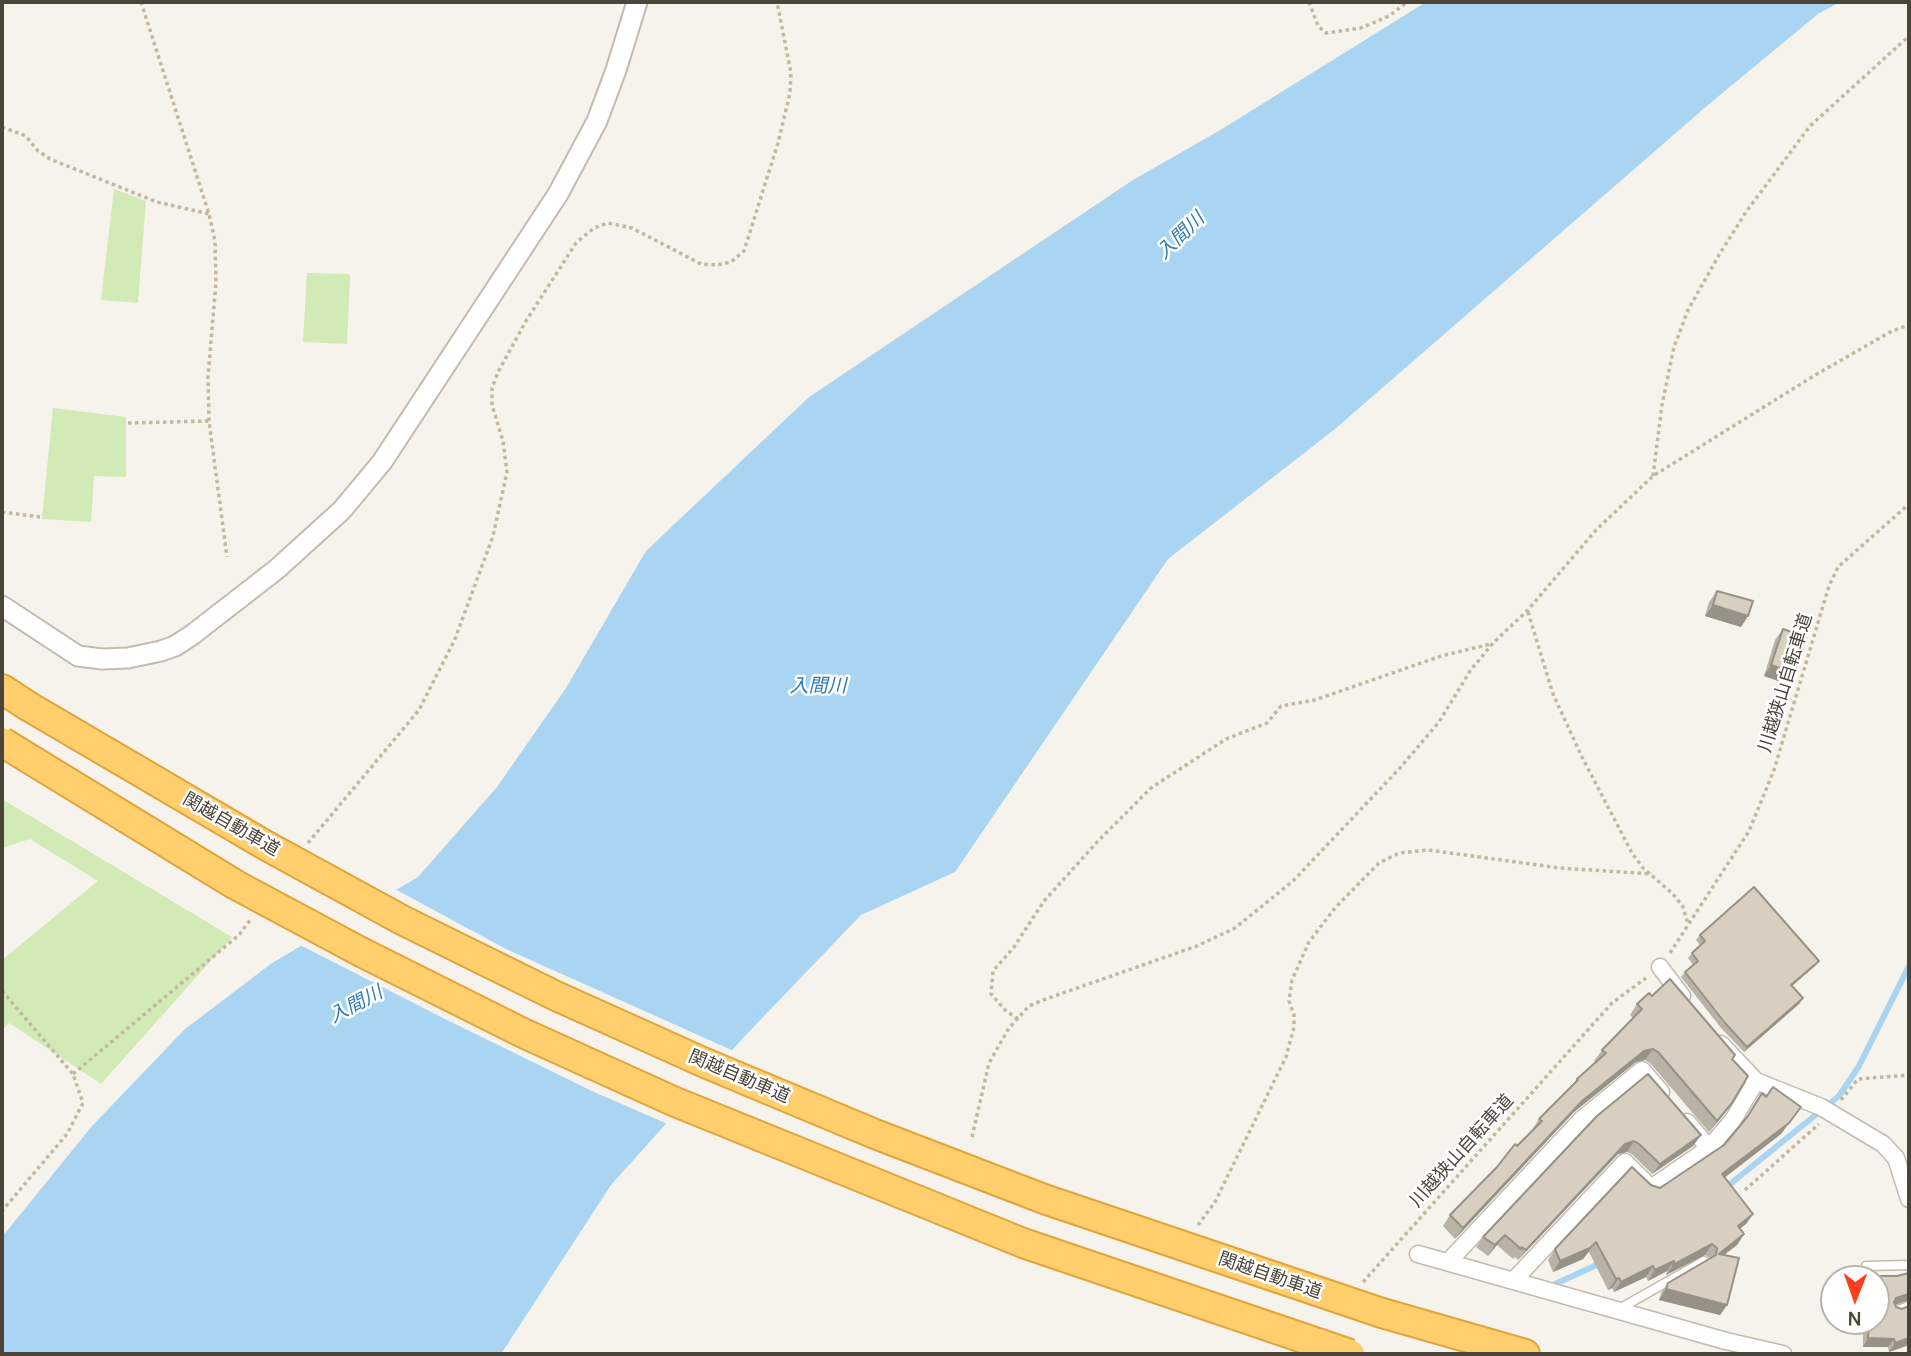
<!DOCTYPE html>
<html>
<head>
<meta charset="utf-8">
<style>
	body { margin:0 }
	#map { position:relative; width:1911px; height:1356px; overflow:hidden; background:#f6f3ec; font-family:Manrope,sans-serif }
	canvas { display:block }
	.frame { position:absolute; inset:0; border:4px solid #4b4439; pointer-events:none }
	.north { position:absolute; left:1820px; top:1265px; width:70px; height:70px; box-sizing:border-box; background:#fff; border:2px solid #b7b4b0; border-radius:50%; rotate:181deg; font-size:19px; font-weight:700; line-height:28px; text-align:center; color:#4b4439 }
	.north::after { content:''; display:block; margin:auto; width:24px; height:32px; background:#fc3f1d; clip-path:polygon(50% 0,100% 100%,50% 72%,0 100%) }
</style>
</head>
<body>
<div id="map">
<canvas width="1911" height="1356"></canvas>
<div class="frame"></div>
<div class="north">N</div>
</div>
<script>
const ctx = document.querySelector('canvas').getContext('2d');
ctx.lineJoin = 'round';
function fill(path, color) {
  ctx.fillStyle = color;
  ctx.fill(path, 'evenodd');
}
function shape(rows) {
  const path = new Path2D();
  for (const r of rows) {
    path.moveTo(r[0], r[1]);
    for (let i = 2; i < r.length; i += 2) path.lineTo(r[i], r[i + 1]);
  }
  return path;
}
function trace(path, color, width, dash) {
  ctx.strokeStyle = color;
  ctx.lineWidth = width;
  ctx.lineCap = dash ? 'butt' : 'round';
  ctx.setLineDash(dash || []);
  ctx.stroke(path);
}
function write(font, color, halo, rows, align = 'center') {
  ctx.font = font + ' Manrope,"Noto Sans JP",sans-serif';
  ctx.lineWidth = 5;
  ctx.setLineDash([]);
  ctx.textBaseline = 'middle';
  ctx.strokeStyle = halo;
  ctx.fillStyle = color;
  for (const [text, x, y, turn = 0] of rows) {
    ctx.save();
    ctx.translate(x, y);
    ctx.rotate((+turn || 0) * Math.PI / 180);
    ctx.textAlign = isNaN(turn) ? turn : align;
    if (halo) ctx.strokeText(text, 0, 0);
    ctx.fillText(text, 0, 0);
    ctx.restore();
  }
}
fill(shape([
	[114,189,146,201,138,303,101,300],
	[307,273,349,274,350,276,347,344,303,342],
	[53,408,126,417,126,477,94,476,91,522,42,519],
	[2,799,232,937,101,1084,9,1023,2,1031,2,960,98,881,30,839,2,848]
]), '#d2eab5');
fill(shape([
	[1426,2,1840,2,1818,14,1708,105,1335,429,1168,559,955,872,861,915,743,1038,611,1185,501,1354,2,1354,2,1237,92,1126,185,1029,272,963,418,877,497,787,566,688,646,551,809,397,1133,180,1222,129]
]), '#a9d4f2');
fill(shape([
	[393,888,506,949,736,1052,670,1125,594,1092,447,1020,298,944]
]), '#f6f3ec');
trace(shape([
	[1724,1189,1839,1096,1859,1066,1909,966],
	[1555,1284,1601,1263]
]), '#a9d4f2', 6);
const service = shape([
	[1866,1266,1909,1265],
	[1619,1309,1704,1261],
	[1895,1311,1909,1306]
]);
const minor = shape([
	[1660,967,1682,996],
	[1721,1044,1756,1081,1821,1107,1883,1144,1896,1158,1909,1199],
	[1687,1122,1709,1148],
	[1418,1254,1726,1341,1783,1354],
	[1448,1262,1582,1119,1642,1070,1661,1092],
	[1513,1281,1625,1162,1651,1188,1709,1148,1733,1120,1756,1081]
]);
const tertiary = shape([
	[2,606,78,656,102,659,128,658,161,651,175,646,192,635,277,569,342,510,382,462,558,194,597,121,616,70,637,2]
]);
const motorway = shape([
	[2,689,28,706],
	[1382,1313,1525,1354]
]);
trace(service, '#c2bbae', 11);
trace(minor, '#c2bbae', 19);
trace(tertiary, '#c2bbae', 23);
trace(motorway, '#e0a43c', 32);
trace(shape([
	[141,2,209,214,215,241,216,282,208,377,209,421,227,557],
	[1309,2,1318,26,1326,33,1361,28,1389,16,1407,2],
	[2,127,26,136,38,151,50,159,157,202,209,214],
	[128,423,209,421],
	[1653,476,1662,405,1674,347,1688,310,1719,255,1746,212,1810,126,1909,36],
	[2,512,40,517],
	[1528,612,1553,694,1582,757,1632,853,1643,868,1673,894,1683,907,1688,924],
	[308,843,419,710,455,639,493,536,507,472,503,441,492,405,492,388,498,372,526,321,576,243,594,228,608,223,632,228,701,264,717,265,731,262,744,251,778,143,790,93,791,73,777,2],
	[1670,953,1749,831,1774,770,1829,586,1838,567,1909,504],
	[2,991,73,1074,83,1103,67,1134,2,1211],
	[1018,1019,1005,1010,991,994,993,971,1014,947,1044,901,1099,840,1151,788,1226,739,1267,723,1281,706,1315,700,1441,656,1491,644],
	[73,1074,239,935,251,919],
	[1841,1100,1858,1079,1909,1075],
	[972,1137,989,1063,1009,1028,1029,1006,1043,1000,1197,946,1235,928,1293,881,1400,768,1439,722,1470,671,1493,643,1527,611,1596,530,1653,476,1817,374,1892,331,1909,325],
	[1745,1190,1819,1124],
	[1198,1225,1215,1202,1286,1057,1294,1027,1294,1015,1289,1001,1292,980,1309,942,1335,908,1379,863,1399,853,1428,850,1560,868,1652,874],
	[1363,1282,1612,1003,1646,978]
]), '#c4b79f', 3.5, [3.5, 3.5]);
trace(service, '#fff', 8);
trace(minor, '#fff', 16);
trace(tertiary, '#fff', 19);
trace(motorway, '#ffcf6e', 28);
const motorwayBridge = shape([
	[28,706,265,845,402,920,556,996,705,1063,875,1134,1044,1199,1382,1313],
	[2,742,236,885,361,952,523,1033,673,1101,1023,1243,1350,1354]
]);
trace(motorwayBridge, '#e0a43c', 32, []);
trace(motorwayBridge, '#ffcf6e', 28);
fill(shape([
	[1717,591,1748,616,1741,627,1705,616,1709,602],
	[1783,629,1794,673,1787,684,1764,676,1775,640],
	[1700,935,1819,961,1815,966,1792,986,1803,998,1799,1004,1744,1052,1721,1028,1681,977,1685,972,1693,965,1688,958,1692,953,1700,945,1696,940],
	[1652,996,1732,1059,1724,1114,1709,1132,1650,1063,1645,1060,1636,1062,1574,1112,1455,1239,1443,1226,1450,1215,1532,1131,1532,1130,1539,1119,1570,1088,1577,1079,1596,1062,1594,1061,1602,1050,1633,1018,1630,1015,1637,1004],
	[1762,1093,1781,1134,1725,1177,1753,1214,1746,1224,1740,1229,1744,1234,1737,1245,1724,1255,1727,1305,1720,1315,1659,1300,1661,1293,1668,1283,1710,1258,1705,1255,1666,1275,1667,1271,1648,1281,1646,1277,1614,1292,1612,1288,1608,1290,1589,1252,1583,1259,1553,1272,1548,1260,1555,1249,1651,1185,1660,1188,1724,1145,1745,1120],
	[1597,1116,1701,1135,1693,1146,1652,1174,1632,1154,1627,1152,1618,1154,1518,1260,1515,1257,1513,1259,1497,1245,1488,1256,1476,1247,1483,1237],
	[1909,1273,1909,1300,1895,1305,1896,1307,1902,1309,1909,1306,1909,1345,1889,1352,1888,1347,1863,1347,1863,1321,1876,1321,1876,1279,1868,1279,1871,1276,1897,1276]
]), '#bab2a6');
fill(shape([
	[1713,605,1748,616,1741,627,1705,616],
	[1771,665,1794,673,1787,684,1764,676],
	[1819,961,1815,966,1787,990,1791,985],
	[1803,998,1799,1004,1744,1052,1747,1047],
	[1653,1049,1645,1060,1636,1062,1574,1112,1455,1239,1463,1228,1582,1101,1644,1051],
	[1732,1103,1724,1114,1709,1132,1717,1121],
	[1801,1107,1781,1134,1715,1185,1722,1174],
	[1701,1135,1693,1146,1652,1174,1660,1164],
	[1634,1141,1627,1152,1618,1154,1518,1260,1526,1250,1625,1144],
	[1753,1214,1746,1224,1730,1236,1738,1226],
	[1744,1234,1737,1245,1712,1264,1719,1254],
	[1505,1235,1497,1245,1488,1256,1495,1245],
	[1596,1242,1583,1259,1553,1272,1560,1261],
	[1712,1244,1705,1255,1666,1275,1673,1265],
	[1674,1261,1667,1271,1648,1281,1655,1270],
	[1653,1266,1646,1277,1614,1292,1621,1282],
	[1619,1278,1612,1288,1608,1290,1616,1279],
	[1666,1289,1727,1305,1720,1315,1659,1300],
	[1909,1294,1909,1300,1891,1306,1896,1298],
	[1868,1338,1894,1339,1888,1347,1863,1347],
	[1909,1338,1909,1345,1889,1352,1895,1343]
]), '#979187');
const building = shape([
	[1717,591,1753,601,1748,616,1713,605,1717,591],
	[1783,629,1806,637,1794,673,1771,665,1783,629],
	[1754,887,1819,961,1791,985,1803,998,1747,1047,1725,1023,1685,972,1698,961,1692,953,1705,941,1700,935,1754,887],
	[1670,979,1735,1055,1732,1059,1748,1076,1732,1103,1717,1121,1658,1052,1653,1049,1644,1051,1582,1101,1463,1228,1450,1215,1497,1167,1515,1144,1517,1146,1542,1121,1539,1119,1578,1080,1577,1079,1606,1053,1602,1050,1642,1009,1637,1004,1649,993,1652,996,1670,979],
	[1648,1074,1701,1135,1660,1164,1639,1144,1634,1141,1625,1144,1526,1250,1522,1247,1521,1249,1505,1235,1495,1245,1483,1237,1597,1116,1648,1074],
	[1773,1087,1801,1107,1789,1123,1722,1174,1753,1214,1738,1226,1744,1234,1719,1254,1739,1258,1727,1305,1666,1289,1668,1283,1716,1255,1717,1248,1712,1244,1673,1265,1674,1261,1655,1270,1653,1266,1621,1282,1619,1278,1616,1279,1596,1242,1590,1248,1560,1261,1555,1249,1632,1167,1651,1185,1660,1188,1724,1145,1748,1116,1762,1093,1766,1097,1773,1087],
	[1909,1273,1909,1294,1896,1298,1894,1302,1896,1307,1902,1309,1909,1306,1909,1338,1895,1343,1894,1339,1868,1338,1869,1321,1876,1321,1876,1279,1870,1279,1871,1276,1897,1276,1909,1273]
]);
fill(building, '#d8cfc1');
trace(building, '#979187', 2);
write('18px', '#4b4439', '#fff', [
	["川越狭山自転車道",1786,683,-73],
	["関越自動車道",231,825,30],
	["関越自動車道",739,1077,23],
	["川越狭山自転車道",1462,1151,-48],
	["関越自動車道",1270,1276,19]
]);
write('italic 19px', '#2e7ab2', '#fff', [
	["入間川",1181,236,-44],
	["入間川",818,687],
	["入間川",356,1005,-28]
]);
</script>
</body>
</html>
